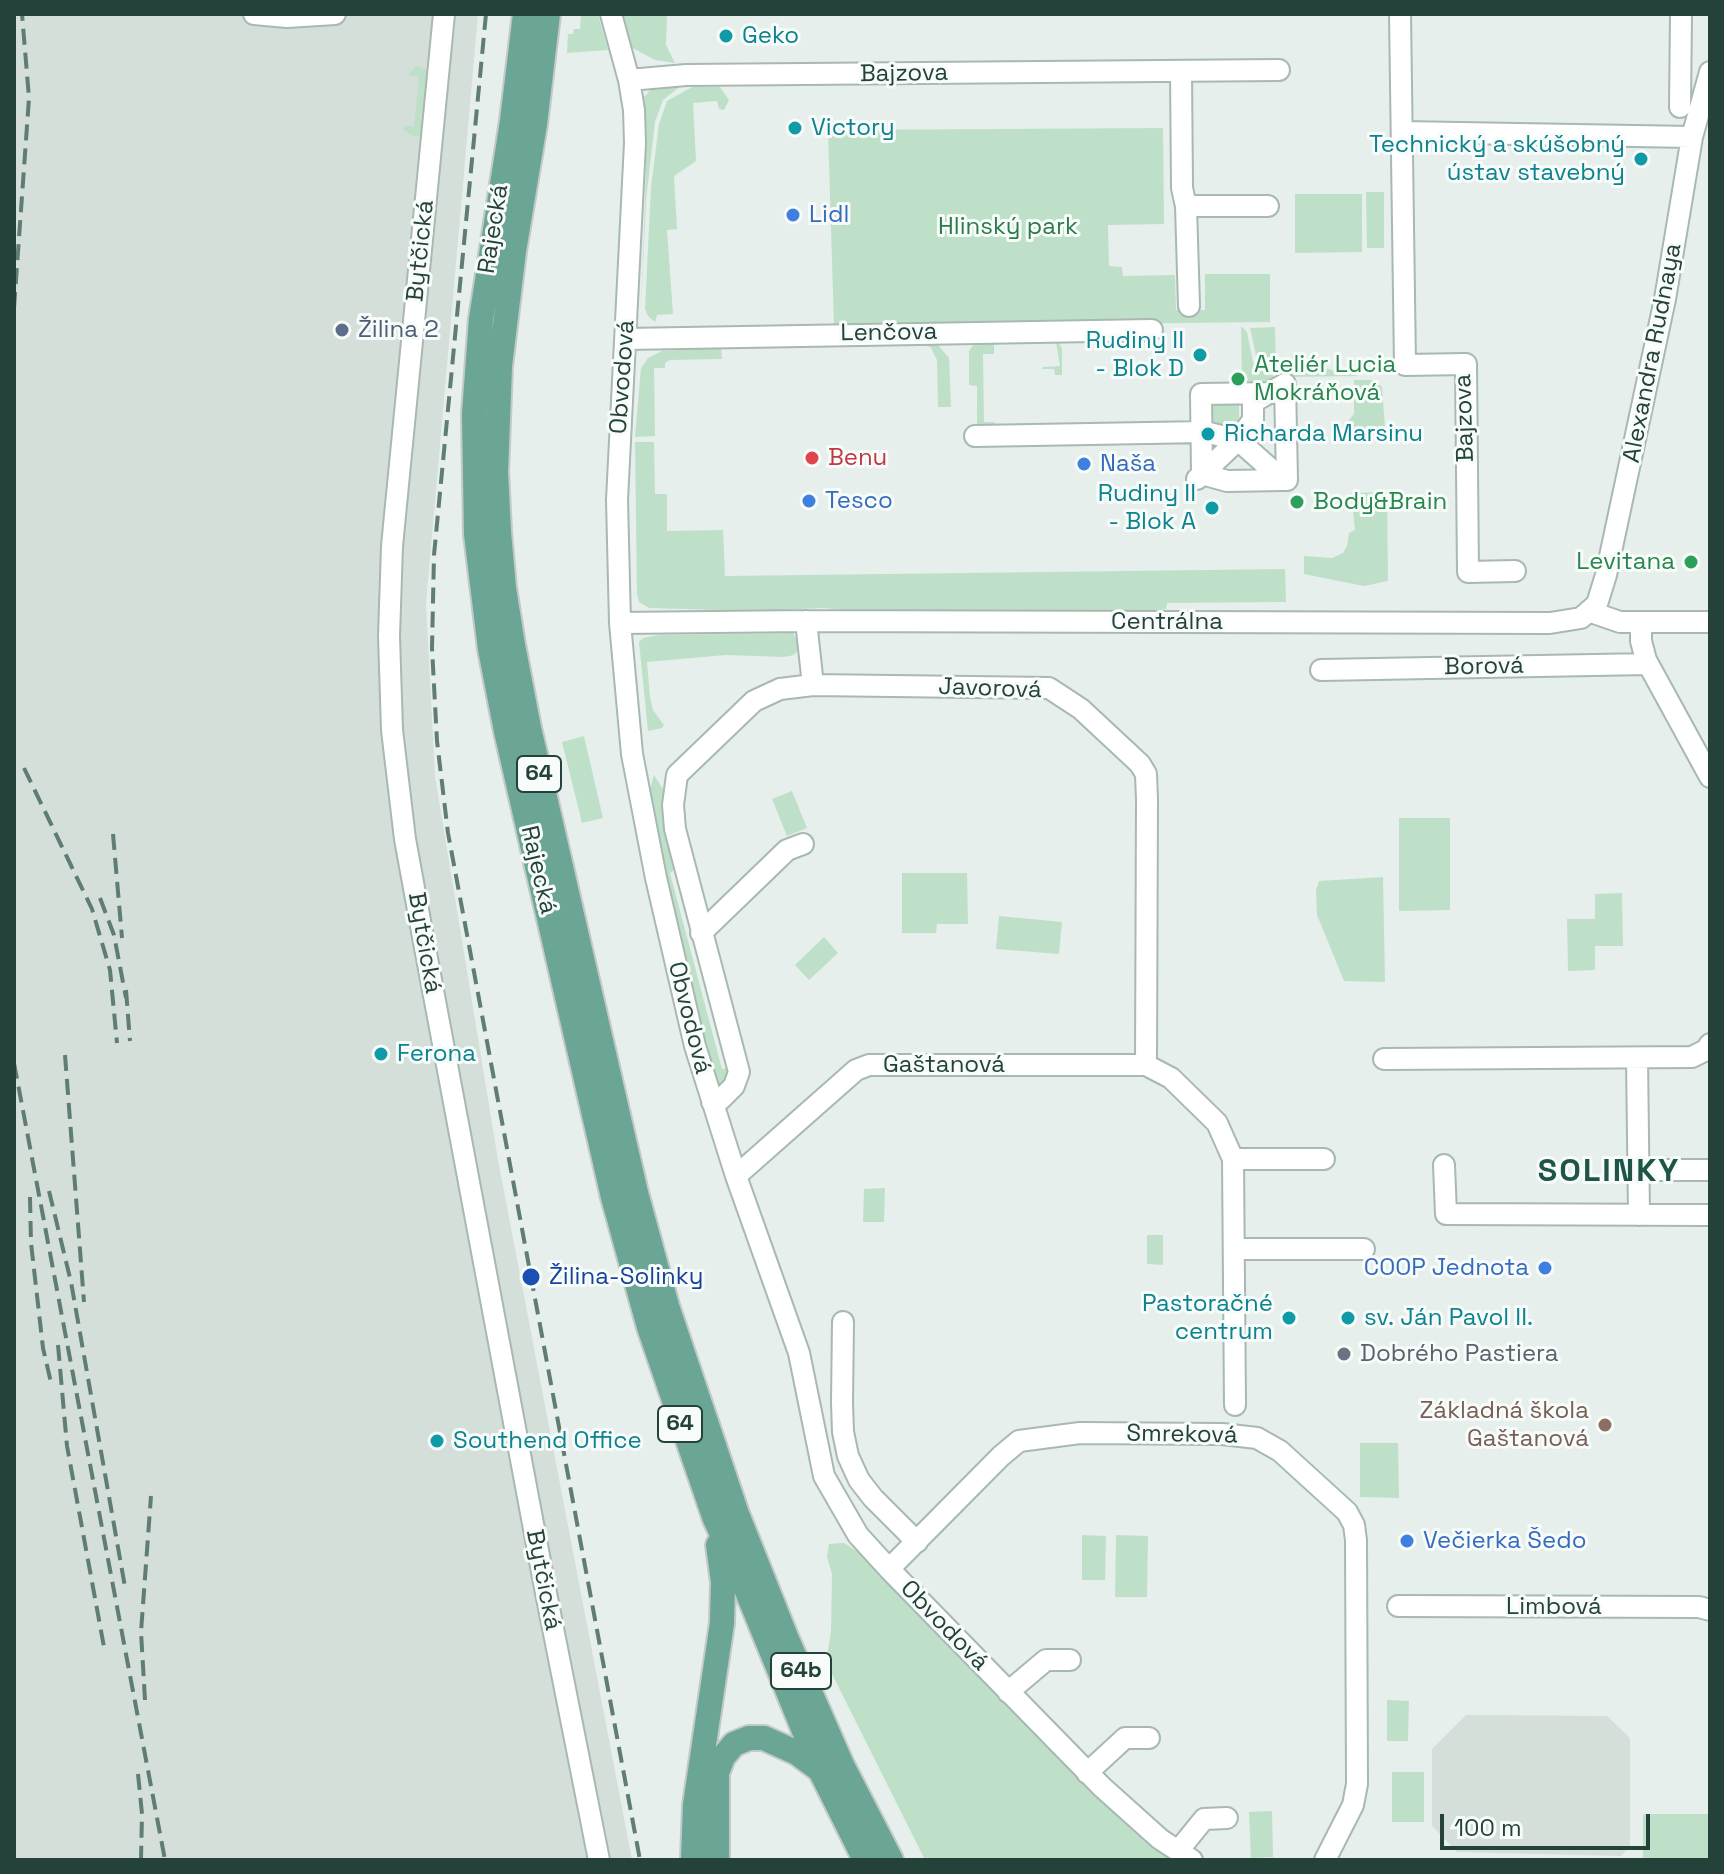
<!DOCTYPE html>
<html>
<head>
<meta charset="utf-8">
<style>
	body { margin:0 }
	#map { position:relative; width:1724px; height:1874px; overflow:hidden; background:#e6efeb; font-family:"Space Grotesk",sans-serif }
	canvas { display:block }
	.frame { position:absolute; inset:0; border:16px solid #24423a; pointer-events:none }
	.scale { position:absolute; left:1440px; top:1814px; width:210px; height:36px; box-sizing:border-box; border:4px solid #24423a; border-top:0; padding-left:10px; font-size:24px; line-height:28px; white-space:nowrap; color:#24423a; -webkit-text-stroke:6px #f7fbf9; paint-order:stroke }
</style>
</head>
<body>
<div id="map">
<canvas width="1724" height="1874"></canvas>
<div class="frame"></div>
<div class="scale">100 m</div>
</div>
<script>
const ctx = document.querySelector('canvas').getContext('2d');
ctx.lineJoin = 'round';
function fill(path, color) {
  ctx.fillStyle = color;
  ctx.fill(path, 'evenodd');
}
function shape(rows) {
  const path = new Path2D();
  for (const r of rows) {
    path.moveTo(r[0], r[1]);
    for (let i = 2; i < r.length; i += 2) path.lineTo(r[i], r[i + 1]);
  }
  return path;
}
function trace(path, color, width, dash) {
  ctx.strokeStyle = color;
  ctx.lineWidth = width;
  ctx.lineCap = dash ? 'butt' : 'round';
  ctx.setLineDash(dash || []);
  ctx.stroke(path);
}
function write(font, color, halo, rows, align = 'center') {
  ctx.font = font + ' "Space Grotesk",sans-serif';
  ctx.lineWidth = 6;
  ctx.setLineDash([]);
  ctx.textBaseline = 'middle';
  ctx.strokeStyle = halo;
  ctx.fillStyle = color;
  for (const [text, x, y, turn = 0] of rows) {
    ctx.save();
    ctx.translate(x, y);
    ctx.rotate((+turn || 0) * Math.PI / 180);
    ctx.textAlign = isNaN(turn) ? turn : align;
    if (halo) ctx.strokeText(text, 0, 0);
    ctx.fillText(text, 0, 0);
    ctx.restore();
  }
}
fill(shape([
	[14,14,478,14,426,603,435,776,498,1160,632,1860,14,1860],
	[1466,1715,1607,1716,1630,1738,1630,1846,1621,1856,1457,1852,1432,1826,1432,1749]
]), '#d4dfda');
fill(shape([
	[581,14,598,14,608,50,567,53,568,34,573,34,574,29,580,29],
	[618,14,667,14,666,45,675,63,655,60,627,45],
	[416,66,427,70,421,135,414,137,403,129,404,126,414,126,419,77,408,75],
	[682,85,663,100,655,122,646,200,641,312,646,169,641,103,644,97,653,87],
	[692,87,720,87,729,100,724,110,719,109,717,101,693,103,696,161,674,176,677,229,667,230,673,314,657,315,655,322,648,316,645,309,651,187,659,124,667,101],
	[1163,128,1164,224,1108,225,1109,266,1122,267,1123,276,1175,275,1176,310,1205,310,1205,274,1270,274,1270,322,834,327,828,130],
	[1366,192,1384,192,1384,248,1367,248],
	[1295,194,1362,194,1362,252,1295,253],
	[1241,326,1247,332,1253,362,1275,377,1276,381,1242,381],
	[1275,327,1276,365,1271,369,1257,360,1250,328],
	[976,341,1058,342,1062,348,1062,375,1055,375,1054,369,1042,369,1043,367,1060,366,1056,342,994,343,994,354,983,354,984,422,995,422,995,434,977,434,977,386,969,385,969,351],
	[923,343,938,345,949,358,951,407,938,407,937,360,931,348],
	[721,348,722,359,670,360,665,363,665,368,654,368,655,436,635,437,641,368,648,358,662,351],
	[1292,354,1305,364,1359,376,1292,377],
	[1354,380,1374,380,1382,387,1385,428,1346,429,1346,424,1354,414],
	[1239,402,1239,431,1208,429,1208,403],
	[635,442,654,442,655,494,667,494,667,531,723,530,725,576,1285,569,1286,602,1167,603,1166,609,1131,616,910,615,823,608,756,611,649,608,639,602,637,594],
	[1387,492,1388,581,1364,586,1304,574,1304,556,1332,558,1343,553,1347,546,1349,533,1355,530,1351,493],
	[793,633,800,647,794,655,784,657,726,655,647,662,650,697,653,710,664,725,662,728,648,731,639,642,643,638,659,635],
	[584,736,603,818,582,823,562,742],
	[654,775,668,797,677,868,670,873,722,1069,732,1067,732,1077,716,1090,695,1011,648,797],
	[792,791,807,828,787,836,772,799],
	[1399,818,1450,818,1450,910,1399,911],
	[902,873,967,873,968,924,937,924,936,933,902,933],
	[1383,877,1385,982,1344,981,1317,915,1316,890,1319,881],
	[1622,893,1623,946,1595,946,1595,970,1568,971,1567,919,1595,919,1595,894],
	[999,916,1062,922,1059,954,996,949],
	[824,937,838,953,809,980,795,965],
	[885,1188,884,1222,863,1222,864,1189],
	[1147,1235,1163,1235,1163,1265,1147,1264],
	[1360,1443,1398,1443,1399,1498,1360,1497],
	[1082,1535,1106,1536,1105,1580,1082,1580],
	[1116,1535,1148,1536,1147,1597,1115,1597],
	[844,1543,865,1556,1177,1860,925,1860,826,1662,831,1632,832,1574,827,1557,829,1544],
	[1387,1700,1409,1701,1408,1741,1387,1741],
	[1392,1772,1424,1772,1424,1822,1392,1822],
	[1272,1811,1273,1857,1251,1858,1249,1812],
	[1643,1814,1710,1814,1710,1860,1643,1860]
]), '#bfe0c8');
const minor = shape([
	[254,14,287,17,335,14],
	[444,14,392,546,389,636,392,730,405,839,423,937,546,1593,599,1860],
	[611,14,629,80,634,110,635,143,617,500,620,623,632,754,656,878,695,1046,736,1176,799,1353,824,1476,858,1535,889,1569,1102,1787,1160,1839,1192,1860],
	[1400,14,1405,365,1466,364,1468,572,1515,571],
	[1181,71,1182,188,1186,206,1189,306],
	[629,80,686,75,1279,70],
	[1680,107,1681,14],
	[1402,132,1692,137],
	[1186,206,1268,206],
	[626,339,1152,330],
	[1285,384,1287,480],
	[1272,393,1201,394,1202,474,1227,481,1283,480],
	[975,436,1205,432,1238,440,1283,480,1287,480],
	[1197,479,1238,440,1253,420,1253,402,1285,384],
	[1591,612,1620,622,1710,622],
	[806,621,813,685],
	[620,623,806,621,1550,623,1581,618,1597,604,1606,575,1665,299,1692,137,1710,72],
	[1641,623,1641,641,1646,660,1710,777],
	[1321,670,1648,664],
	[701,933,787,850,803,844],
	[1637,1058,1639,1215],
	[1384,1059,1692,1057,1706,1050,1710,1044],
	[712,1102,721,1099,734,1086,739,1072,675,829,673,805,677,775,754,701,780,689,813,685,1049,688,1081,709,1140,764,1146,774,1147,800,1146,1065],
	[1233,1159,1324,1159],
	[1444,1165,1446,1214,1710,1215],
	[1638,1170,1710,1170],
	[736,1176,856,1070,869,1065,1146,1065,1171,1078,1217,1123,1233,1159,1235,1405],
	[1235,1249,1364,1249],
	[843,1322,842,1403,843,1432,848,1456,859,1480,873,1498,917,1542],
	[889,1569,1001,1456,1019,1441,1080,1433,1222,1434,1257,1438,1280,1451,1347,1512,1354,1525,1356,1540,1357,1784,1353,1805,1325,1860],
	[1398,1606,1699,1607,1710,1610],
	[1008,1692,1046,1660,1070,1660],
	[1087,1773,1125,1738,1149,1738],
	[1178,1851,1204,1819,1227,1818]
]);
const major = shape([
	[525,14,512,121,481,319,474,414,476,534,490,649,506,731,613,1197,649,1327,715,1519,735,1562,820,1770,865,1860],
	[548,14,535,124,514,251,500,366,496,472,499,532,504,588,513,645,529,728,636,1193,667,1306,737,1514,786,1637,842,1765,891,1860],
	[693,1860,695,1805,722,1623,723,1582,718,1545],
	[717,1860,717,1773,723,1757,734,1744,749,1738,764,1738,797,1753,820,1770]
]);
trace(minor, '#a8b8b2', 24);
trace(major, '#c2cac8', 28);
trace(minor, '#fff', 20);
trace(major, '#6aa596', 24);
trace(shape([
	[486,14,434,555,432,648,437,741,448,833,640,1860],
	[14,308,29,98,22,14],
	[24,768,92,909,110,970,117,1043],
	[113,834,122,938],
	[100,898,114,935,126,998],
	[126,990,130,1041],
	[65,1055,84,1302],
	[14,1063,165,1860],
	[49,1191,71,1282,125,1587],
	[30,1197,31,1243,43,1348,52,1387],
	[58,1345,67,1446,104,1647],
	[145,1700,141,1632,151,1496],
	[138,1774,142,1814,141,1860]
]), '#5f7d75', 4, [16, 8]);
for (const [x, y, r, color] of [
	[726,36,8,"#0f9aa8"],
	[795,128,8,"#0f9aa8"],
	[1641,159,8,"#0f9aa8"],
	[793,215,8,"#3f7fe0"],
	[342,330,8,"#5c6f8a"],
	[1200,355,8,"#0f9aa8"],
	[1238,379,8,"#2e9e5b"],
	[1208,434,8,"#0f9aa8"],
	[812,458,8,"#e0444e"],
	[1084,464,8,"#3f7fe0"],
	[809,501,8,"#3f7fe0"],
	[1297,502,8,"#2e9e5b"],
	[1212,508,8,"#0f9aa8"],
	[1691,562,8,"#2e9e5b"],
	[381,1054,8,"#0f9aa8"],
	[1545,1268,8,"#3f7fe0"],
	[531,1277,10,"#1a4fb4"],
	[1289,1318,8,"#0f9aa8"],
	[1348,1318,8,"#0f9aa8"],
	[1344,1354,8,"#6b7280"],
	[1605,1425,8,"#8d6e63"],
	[437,1441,8,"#0f9aa8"],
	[1407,1541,8,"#3f7fe0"]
]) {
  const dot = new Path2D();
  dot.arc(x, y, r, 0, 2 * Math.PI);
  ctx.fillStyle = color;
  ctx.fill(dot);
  trace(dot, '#f7fbf9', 3);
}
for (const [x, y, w] of [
	[539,774,44],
	[680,1424,44],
	[801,1671,60]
]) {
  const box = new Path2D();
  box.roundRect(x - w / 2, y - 18, w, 36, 6);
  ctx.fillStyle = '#f7fbf9';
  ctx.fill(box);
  trace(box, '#24423a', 2);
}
write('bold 22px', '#24423a', null, [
	["64",539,774],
	["64",680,1424],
	["64b",801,1671]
]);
write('24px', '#0d838f', '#f7fbf9', [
	["Geko",742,36],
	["Victory",811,128],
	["Technický a skúšobný",1625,145,"right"],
	["ústav stavebný",1625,173,"right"],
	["Rudiny II",1184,341,"right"],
	["- Blok D",1184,369,"right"],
	["Richarda Marsinu",1224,434],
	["Rudiny II",1196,494,"right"],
	["- Blok A",1196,522,"right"],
	["Ferona",397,1054],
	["Pastoračné",1273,1304,"right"],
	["centrum",1273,1332,"right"],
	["sv. Ján Pavol II.",1364,1318],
	["Southend Office",453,1441]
], 'left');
write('24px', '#24423a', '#f7fbf9', [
	["Bajzova",904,74,-1],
	["Rajecká",494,229,-81],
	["Bytčická",421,251,-84],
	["Lenčova",889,333,-1],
	["Alexandra Rudnaya",1653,353,-79],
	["Obvodová",623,377,-86],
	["Bajzova",1465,418,-92],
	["Centrálna",1167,622],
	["Borová",1484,667,-1],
	["Javorová",990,689,2],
	["Rajecká",538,870,77],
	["Bytčická",424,943,80],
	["Obvodová",689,1018,76],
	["Gaštanová",944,1065],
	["Smreková",1182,1435,1],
	["Bytčická",543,1580,79],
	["Limbová",1554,1607],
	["Obvodová",944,1626,46]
]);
write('24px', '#366cbe', '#f7fbf9', [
	["Lidl",809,215],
	["Naša",1100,464],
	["Tesco",825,501],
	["COOP Jednota",1529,1268,"right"],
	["Večierka Šedo",1423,1541]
], 'left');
write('24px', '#2d7a4b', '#f7fbf9', [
	["Hlinský park",1008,227]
]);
write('24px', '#4e5e75', '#f7fbf9', [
	["Žilina 2",358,330]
], 'left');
write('24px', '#27864d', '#f7fbf9', [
	["Ateliér Lucia",1254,365],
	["Mokráňová",1254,393],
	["Body&Brain",1313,502],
	["Levitana",1675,562,"right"]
], 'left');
write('24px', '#be3a42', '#f7fbf9', [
	["Benu",828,458]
], 'left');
write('24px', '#164399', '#f7fbf9', [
	["Žilina-Solinky",549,1277]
], 'left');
write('24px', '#5b616d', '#f7fbf9', [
	["Dobrého Pastiera",1360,1354]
], 'left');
write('24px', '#785e54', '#f7fbf9', [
	["Základná škola",1589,1411],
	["Gaštanová",1589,1439]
], 'right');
ctx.letterSpacing = '2px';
write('bold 32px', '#1f5548', '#f7fbf9', [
	["SOLINKY",1609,1172]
]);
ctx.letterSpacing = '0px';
</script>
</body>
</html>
